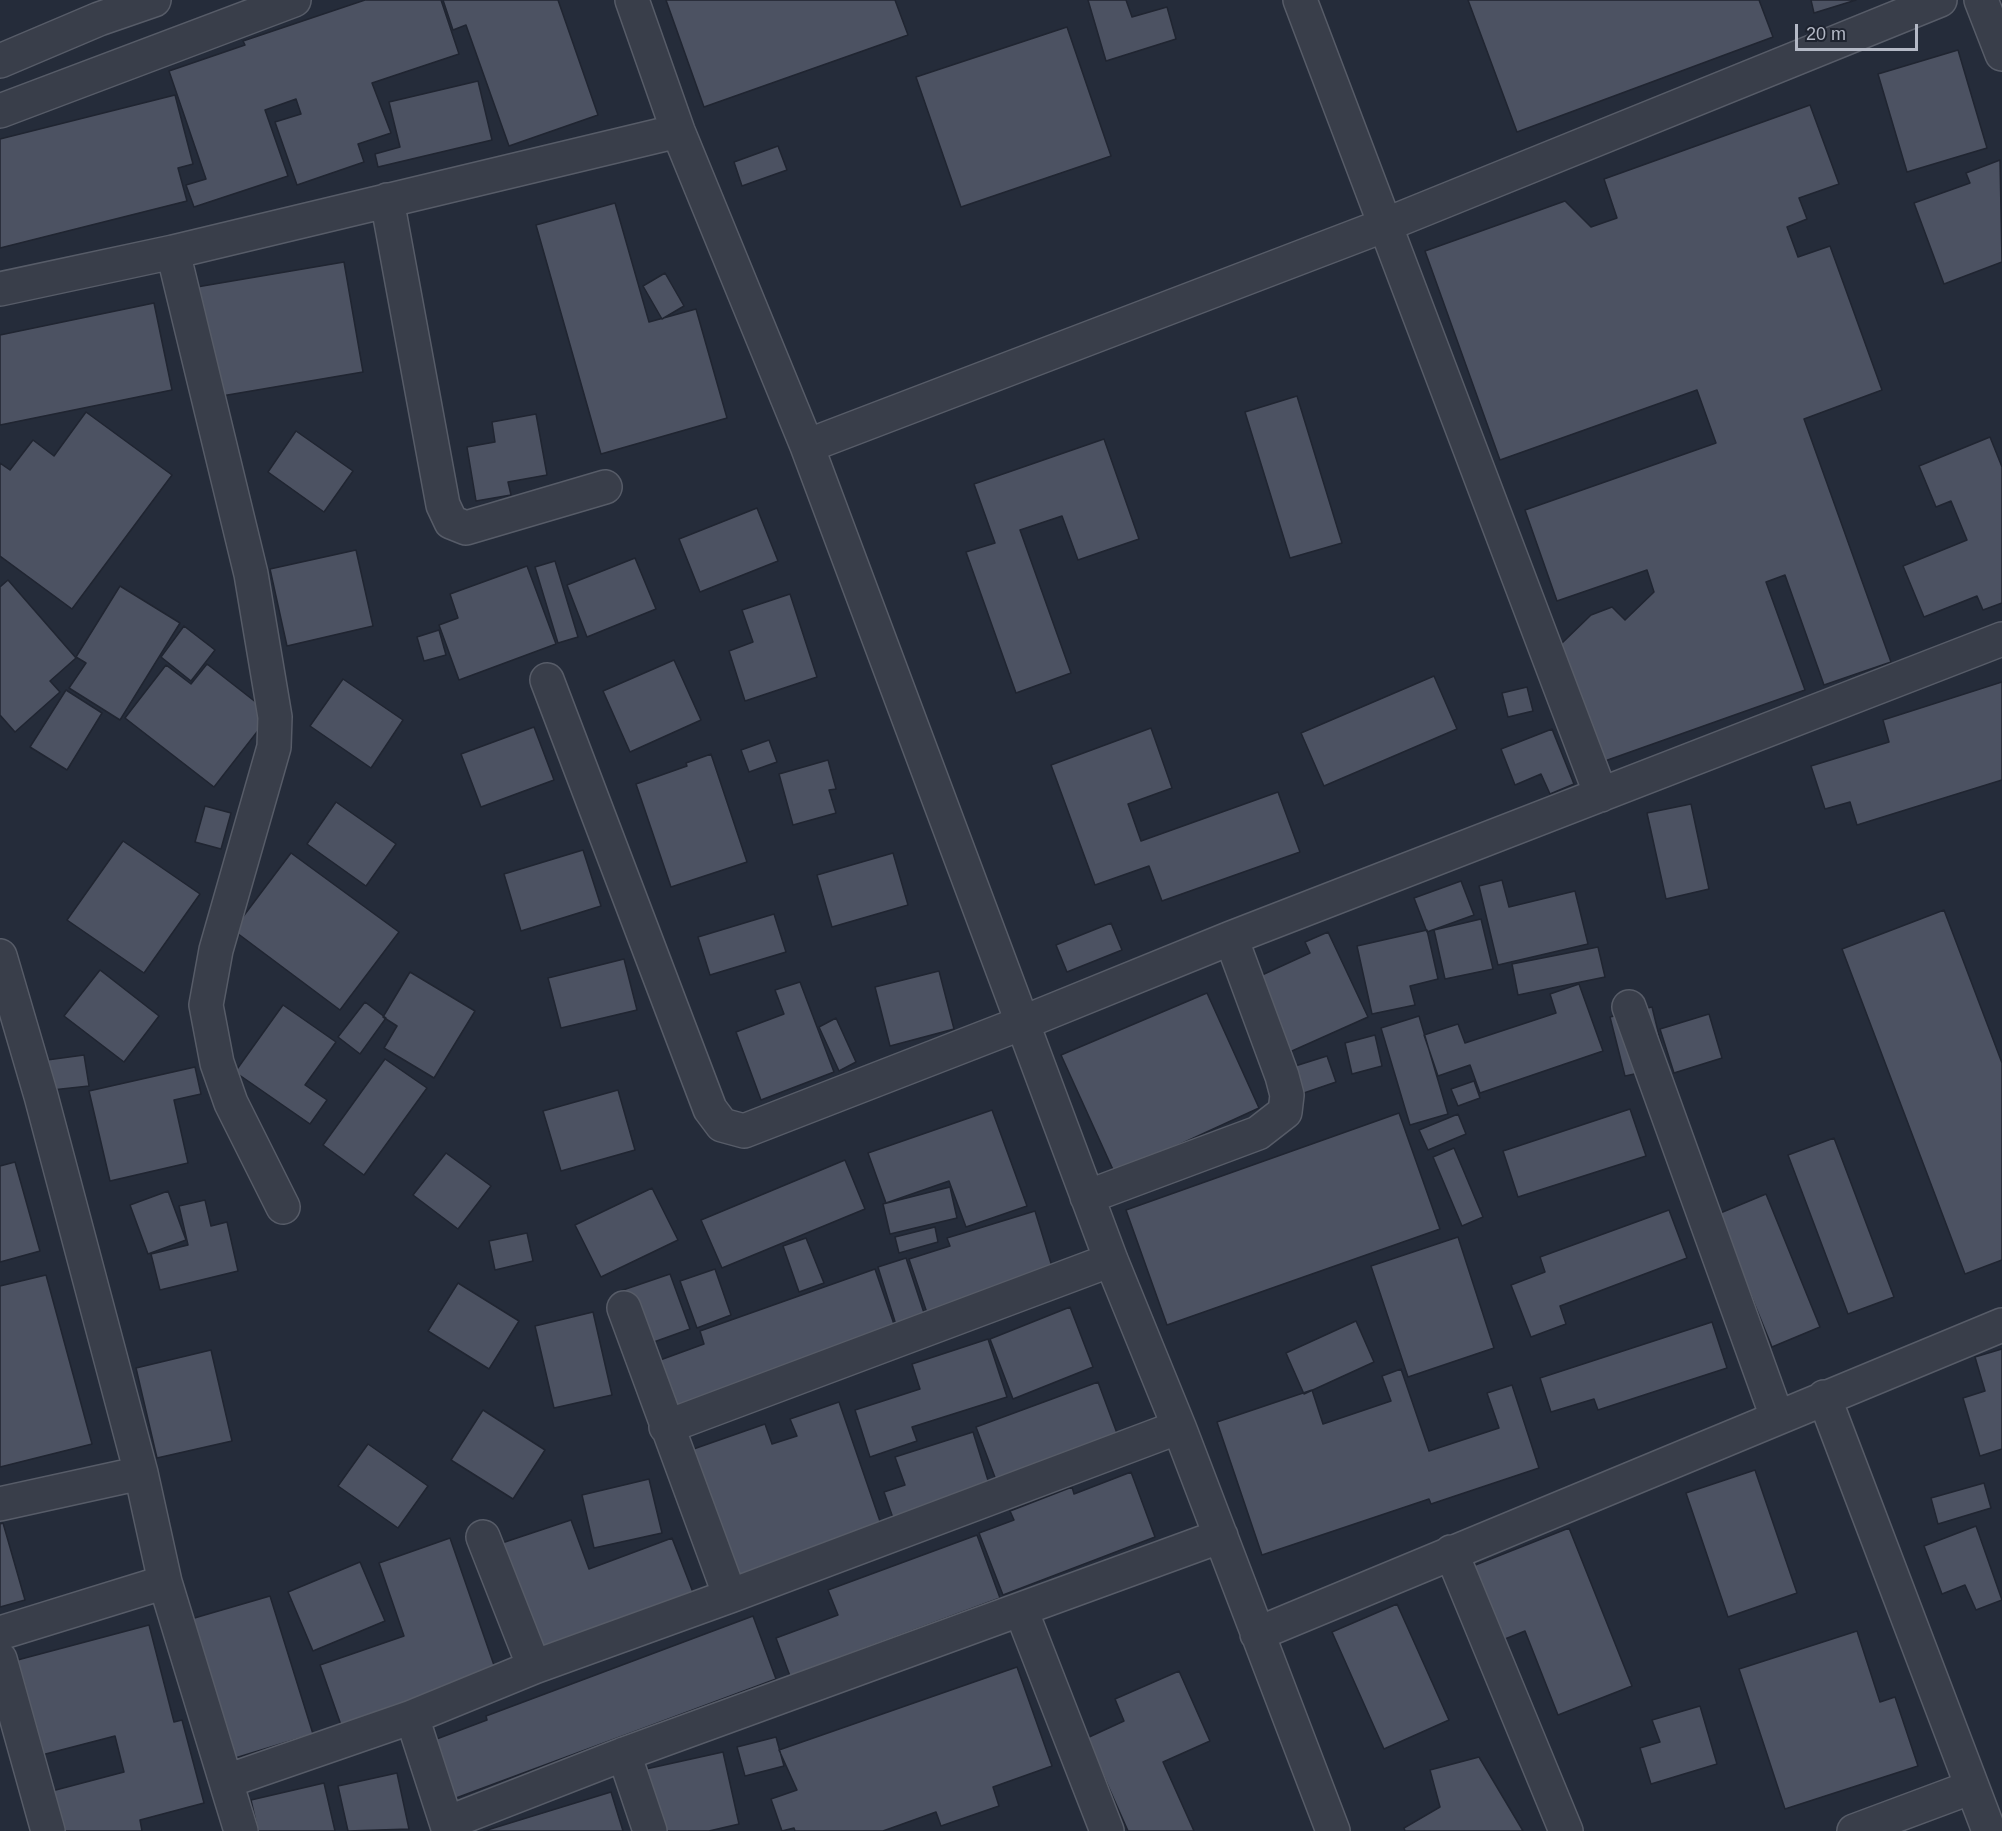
<!DOCTYPE html>
<html>
<head>
<meta charset="utf-8">
<style>
	body { margin:0 }
	#map { position:relative; width:2002px; height:1831px; overflow:hidden; background:#252c3a; font-family:Helvetica,sans-serif }
	canvas { display:block }
	.scale { position:absolute; left:1795px; top:24px; width:123px; height:27px; box-sizing:border-box; border:3px solid #b4b9c6; border-top:0; padding-left:8px; font-size:18px; line-height:21px; white-space:nowrap; color:#b4b9c6; -webkit-text-stroke:4px #1e232f; paint-order:stroke }
</style>
</head>
<body>
<div id="map">
<canvas width="2002" height="1831"></canvas>
<div class="scale">20 m</div>
</div>
<script>
const ctx = document.querySelector('canvas').getContext('2d');
ctx.lineJoin = 'round';
function fill(path, color) {
  ctx.fillStyle = color;
  ctx.fill(path, 'evenodd');
}
function shape(rows) {
  const path = new Path2D();
  for (const r of rows) {
    path.moveTo(r[0], r[1]);
    for (let i = 2; i < r.length; i += 2) path.lineTo(r[i], r[i + 1]);
  }
  return path;
}
function trace(path, color, width, dash) {
  ctx.strokeStyle = color;
  ctx.lineWidth = width;
  ctx.lineCap = dash ? 'butt' : 'round';
  ctx.setLineDash(dash || []);
  ctx.stroke(path);
}
const building = shape([
	[365,0,441,0,459,54,372,83,391,133,358,144,364,162,297,185,275,122,301,114,296,99,265,110,288,176,194,207,186,185,206,179,169,71,245,45,243,41,365,0],
	[443,0,558,0,598,115,509,146,466,25,453,30,443,0],
	[666,0,895,0,908,35,704,107,666,0],
	[1088,0,1126,0,1132,17,1167,7,1176,39,1106,61,1088,0],
	[1468,0,1759,0,1773,37,1517,132,1468,0],
	[1811,0,1856,0,1814,13,1811,0],
	[1067,27,1111,156,961,207,916,77,1067,27],
	[1958,50,1987,148,1907,172,1878,74,1958,50],
	[478,81,492,140,378,167,375,154,400,147,389,102,478,81],
	[175,95,193,164,178,168,187,201,0,248,0,139,175,95],
	[1810,105,1839,184,1799,198,1807,219,1787,227,1798,257,1830,246,1882,390,1804,419,1891,662,1824,685,1785,575,1766,582,1805,690,1602,762,1560,645,1591,615,1612,607,1625,620,1654,592,1647,570,1557,601,1525,510,1716,443,1697,390,1500,460,1425,251,1565,201,1591,227,1617,218,1604,179,1810,105],
	[778,146,787,170,742,186,734,162,778,146],
	[2000,160,2002,262,1944,284,1914,203,1970,183,1966,173,2000,160],
	[615,203,649,322,696,309,727,418,601,454,536,225,615,203],
	[344,262,363,372,204,399,185,289,344,262],
	[665,273,684,306,662,319,643,286,665,273],
	[154,303,172,390,0,425,0,335,154,303],
	[1297,396,1342,543,1290,558,1245,412,1297,396],
	[86,412,172,475,72,609,0,556,0,463,10,470,33,440,54,456,86,412],
	[536,414,547,475,508,482,511,495,476,501,467,447,495,442,492,422,536,414],
	[296,431,353,471,324,512,268,472,296,431],
	[1990,437,2002,467,2002,603,1983,610,1977,596,1924,617,1903,566,1967,540,1951,501,1936,507,1919,466,1990,437],
	[1104,439,1139,539,1078,560,1062,516,1020,530,1071,673,1016,693,966,552,995,543,974,484,1104,439],
	[757,508,778,561,700,592,679,539,757,508],
	[356,550,373,626,287,646,270,569,356,550],
	[635,558,656,609,587,637,567,585,635,558],
	[555,561,578,637,558,643,535,567,555,561],
	[527,566,556,644,459,680,439,625,458,618,450,594,527,566],
	[8,580,76,658,50,681,60,692,15,732,0,715,0,587,8,580],
	[120,586,180,623,120,720,69,688,86,663,76,657,120,586],
	[790,594,817,677,745,701,729,651,753,642,742,610,790,594],
	[184,626,215,650,191,681,161,657,184,626],
	[439,630,446,655,424,661,417,637,439,630],
	[674,660,701,720,630,752,603,691,674,660],
	[207,664,271,714,214,787,125,718,166,665,191,684,207,664],
	[1434,676,1457,729,1324,786,1301,733,1434,676],
	[343,679,403,720,371,768,310,726,343,679],
	[2002,682,2002,780,1857,825,1850,802,1825,809,1811,766,1889,742,1883,720,2002,682],
	[1527,687,1533,711,1508,717,1502,693,1527,687],
	[66,690,102,713,67,770,30,747,66,690],
	[534,727,554,780,481,807,461,754,534,727],
	[1151,728,1172,788,1128,804,1141,841,1278,792,1300,852,1162,901,1149,866,1095,885,1051,765,1151,728],
	[1552,729,1574,784,1550,794,1541,774,1515,785,1501,749,1552,729],
	[769,740,777,762,749,772,741,750,769,740],
	[711,754,747,862,671,887,636,784,687,766,686,763,711,754],
	[828,760,836,789,829,790,836,813,793,825,779,774,828,760],
	[336,802,396,844,366,886,307,844,336,802],
	[1691,804,1709,889,1666,899,1647,813,1691,804],
	[205,806,231,813,221,849,195,842,205,806],
	[123,841,200,894,144,973,67,920,123,841],
	[583,850,601,906,521,931,504,874,583,850],
	[291,853,399,932,340,1010,233,930,291,853],
	[893,853,908,905,832,927,817,875,893,853],
	[1502,880,1509,907,1575,891,1588,944,1498,965,1479,886,1502,880],
	[1461,881,1474,915,1427,932,1414,898,1461,881],
	[1944,910,2002,1063,2002,1260,1965,1274,1842,949,1944,910],
	[774,914,786,952,710,975,698,937,774,914],
	[1481,919,1493,969,1445,979,1434,930,1481,919],
	[1111,923,1122,950,1067,972,1056,945,1111,923],
	[1427,930,1438,979,1410,986,1415,1005,1372,1014,1357,946,1427,930],
	[1328,932,1368,1017,1283,1055,1249,981,1310,953,1305,942,1328,932],
	[1598,947,1605,977,1518,995,1512,964,1598,947],
	[624,959,637,1010,561,1028,548,978,624,959],
	[100,970,159,1016,124,1062,64,1016,100,970],
	[939,971,954,1029,890,1046,875,987,939,971],
	[410,972,475,1011,434,1078,384,1048,397,1026,383,1017,410,972],
	[800,982,834,1072,761,1100,736,1032,784,1014,775,990,800,982],
	[1579,984,1603,1051,1480,1093,1470,1065,1438,1076,1424,1035,1458,1024,1465,1043,1556,1013,1550,994,1579,984],
	[1207,993,1259,1108,1115,1174,1061,1055,1207,993],
	[365,1002,386,1018,360,1054,338,1037,365,1002],
	[283,1005,336,1042,305,1085,327,1100,310,1124,235,1072,283,1005],
	[1652,1007,1676,1104,1644,1072,1625,1076,1610,1017,1652,1007],
	[1709,1014,1722,1058,1674,1073,1660,1029,1709,1014],
	[1419,1016,1448,1114,1410,1125,1381,1028,1419,1016],
	[836,1018,856,1062,839,1071,819,1027,836,1018],
	[1375,1035,1382,1066,1352,1074,1345,1043,1375,1035],
	[84,1055,89,1086,52,1090,47,1060,84,1055],
	[1327,1056,1336,1082,1301,1094,1292,1067,1327,1056],
	[385,1059,427,1088,364,1175,323,1145,385,1059],
	[195,1067,201,1094,174,1100,188,1163,110,1181,89,1091,195,1067],
	[1474,1081,1480,1098,1458,1106,1451,1089,1474,1081],
	[618,1090,635,1150,561,1171,543,1111,618,1090],
	[1630,1109,1646,1156,1518,1197,1503,1151,1630,1109],
	[992,1110,1027,1206,966,1227,949,1181,886,1203,868,1153,992,1110],
	[1399,1113,1440,1229,1167,1325,1126,1210,1399,1113],
	[1458,1114,1466,1134,1428,1150,1419,1130,1458,1114],
	[1834,1138,1894,1297,1848,1314,1788,1155,1834,1138],
	[1454,1148,1483,1217,1462,1226,1433,1157,1454,1148],
	[446,1153,491,1186,458,1229,413,1195,446,1153],
	[845,1160,865,1209,722,1268,701,1220,845,1160],
	[15,1162,40,1251,0,1262,0,1166,15,1162],
	[950,1187,957,1218,890,1234,883,1204,950,1187],
	[652,1188,678,1240,601,1277,575,1225,652,1188],
	[168,1191,186,1240,148,1254,130,1205,168,1191],
	[1766,1194,1820,1327,1772,1347,1718,1214,1766,1194],
	[205,1200,211,1226,227,1222,238,1271,160,1290,151,1254,188,1245,179,1206,205,1200],
	[1669,1210,1687,1258,1560,1306,1566,1324,1531,1337,1511,1285,1545,1272,1540,1257,1669,1210],
	[1035,1211,1054,1273,927,1313,909,1259,950,1246,947,1238,1035,1211],
	[935,1227,938,1242,899,1253,895,1237,935,1227],
	[527,1233,533,1261,495,1270,489,1241,527,1233],
	[1458,1237,1494,1348,1408,1377,1371,1266,1458,1237],
	[806,1238,824,1283,799,1292,783,1246,806,1238],
	[906,1258,926,1319,897,1328,878,1267,906,1258],
	[715,1269,731,1315,697,1328,680,1281,715,1269],
	[875,1269,896,1330,668,1410,652,1363,704,1344,700,1331,875,1269],
	[670,1274,690,1329,640,1347,620,1291,670,1274],
	[46,1275,92,1444,0,1467,0,1286,46,1275],
	[458,1283,519,1321,489,1369,428,1331,458,1283],
	[1070,1307,1093,1367,1013,1399,990,1339,1070,1307],
	[593,1312,612,1395,554,1408,535,1326,593,1312],
	[1356,1321,1374,1362,1304,1394,1286,1353,1356,1321],
	[1712,1322,1727,1368,1598,1410,1594,1399,1551,1412,1540,1378,1712,1322],
	[988,1339,1007,1397,912,1427,917,1441,870,1457,855,1410,920,1389,912,1364,988,1339],
	[2002,1349,2002,1449,1980,1456,1963,1398,1985,1391,1975,1357,2002,1349],
	[211,1350,232,1441,157,1458,136,1368,211,1350],
	[1401,1369,1429,1451,1499,1428,1487,1393,1512,1385,1539,1468,1431,1504,1429,1499,1262,1555,1217,1422,1312,1390,1323,1424,1391,1401,1382,1376,1401,1369],
	[1098,1382,1118,1436,996,1480,976,1427,1098,1382],
	[839,1402,882,1527,734,1578,685,1452,765,1424,772,1444,797,1436,790,1419,839,1402],
	[483,1410,545,1450,513,1499,451,1460,483,1410],
	[973,1432,991,1490,894,1521,884,1492,905,1485,895,1457,973,1432],
	[368,1444,428,1486,398,1528,338,1486,368,1444],
	[1755,1470,1797,1593,1728,1617,1686,1493,1755,1470],
	[1131,1472,1155,1537,1003,1595,979,1533,1014,1520,1010,1511,1072,1487,1074,1494,1131,1472],
	[649,1479,662,1533,594,1548,582,1495,649,1479],
	[1984,1483,1991,1508,1938,1524,1931,1498,1984,1483],
	[571,1520,589,1569,672,1538,694,1595,543,1652,502,1543,571,1520],
	[3,1523,25,1600,0,1607,0,1524,3,1523],
	[1976,1526,2002,1600,1976,1610,1965,1585,1942,1594,1924,1546,1976,1526],
	[1569,1528,1632,1686,1558,1715,1525,1631,1475,1651,1445,1577,1569,1528],
	[977,1535,1000,1598,790,1676,776,1638,838,1615,828,1590,977,1535],
	[450,1538,496,1671,341,1725,320,1665,404,1636,379,1563,450,1538],
	[360,1562,385,1621,313,1651,288,1592,360,1562],
	[270,1596,313,1734,232,1759,191,1619,270,1596],
	[1397,1604,1449,1720,1384,1749,1332,1632,1397,1604],
	[753,1616,776,1679,448,1801,426,1743,487,1720,486,1716,753,1616],
	[149,1625,174,1722,182,1720,204,1803,140,1820,142,1831,63,1831,52,1791,124,1772,115,1736,34,1757,10,1662,149,1625],
	[1857,1631,1880,1702,1895,1697,1918,1766,1785,1809,1739,1669,1857,1631],
	[1017,1667,1052,1766,993,1787,999,1806,941,1826,936,1812,883,1831,795,1831,794,1828,782,1831,771,1799,797,1790,779,1750,1017,1667],
	[1179,1671,1210,1741,1163,1762,1194,1831,1128,1831,1087,1738,1124,1721,1115,1699,1179,1671],
	[1700,1706,1717,1764,1651,1784,1640,1748,1660,1742,1652,1720,1700,1706],
	[776,1737,784,1766,745,1776,737,1747,776,1737],
	[723,1752,739,1824,709,1831,659,1831,646,1769,723,1752],
	[1479,1757,1523,1831,1405,1831,1404,1828,1440,1807,1430,1770,1479,1757],
	[397,1773,409,1829,348,1831,338,1786,397,1773],
	[324,1783,335,1831,258,1831,251,1800,324,1783],
	[611,1792,623,1831,484,1831,611,1792]
]);
fill(building, '#4c5262');
trace(building, '#202531', 1.5);
const minor = shape([
	[632,0,678,131,807,446,1111,1260,1179,1427,1333,1831],
	[1300,0,1601,795],
	[1981,0,2002,54],
	[0,61,99,19,154,0],
	[0,111,294,0],
	[387,200,443,505,451,522,466,528,605,487],
	[173,252,251,574,275,717,274,747,216,950,206,1005,217,1063,231,1103,283,1207],
	[0,289,173,252,678,131],
	[807,446,1385,225,1940,0],
	[547,680,710,1109,722,1125,744,1131,1022,1023,1231,938,2002,639],
	[0,956,41,1096,141,1473,165,1582,241,1831],
	[1629,1007,1777,1417],
	[1087,1197,1258,1133,1285,1112,1287,1095,1282,1076,1231,938],
	[624,1308,730,1596],
	[1824,1397,1989,1831],
	[666,1427,1111,1260],
	[0,1504,141,1473],
	[483,1537,534,1667],
	[1451,1552,1566,1831],
	[1021,1610,1107,1831],
	[0,1633,165,1582],
	[1257,1634,2002,1325],
	[0,1659,48,1831],
	[412,1717,534,1667,730,1596,1179,1427],
	[624,1754,650,1831],
	[227,1781,412,1717,449,1831],
	[447,1823,624,1754,1221,1536],
	[1854,1831,1972,1787]
]);
trace(minor, '#575c68', 36);
trace(minor, '#393e4a', 33);
</script>
</body>
</html>
